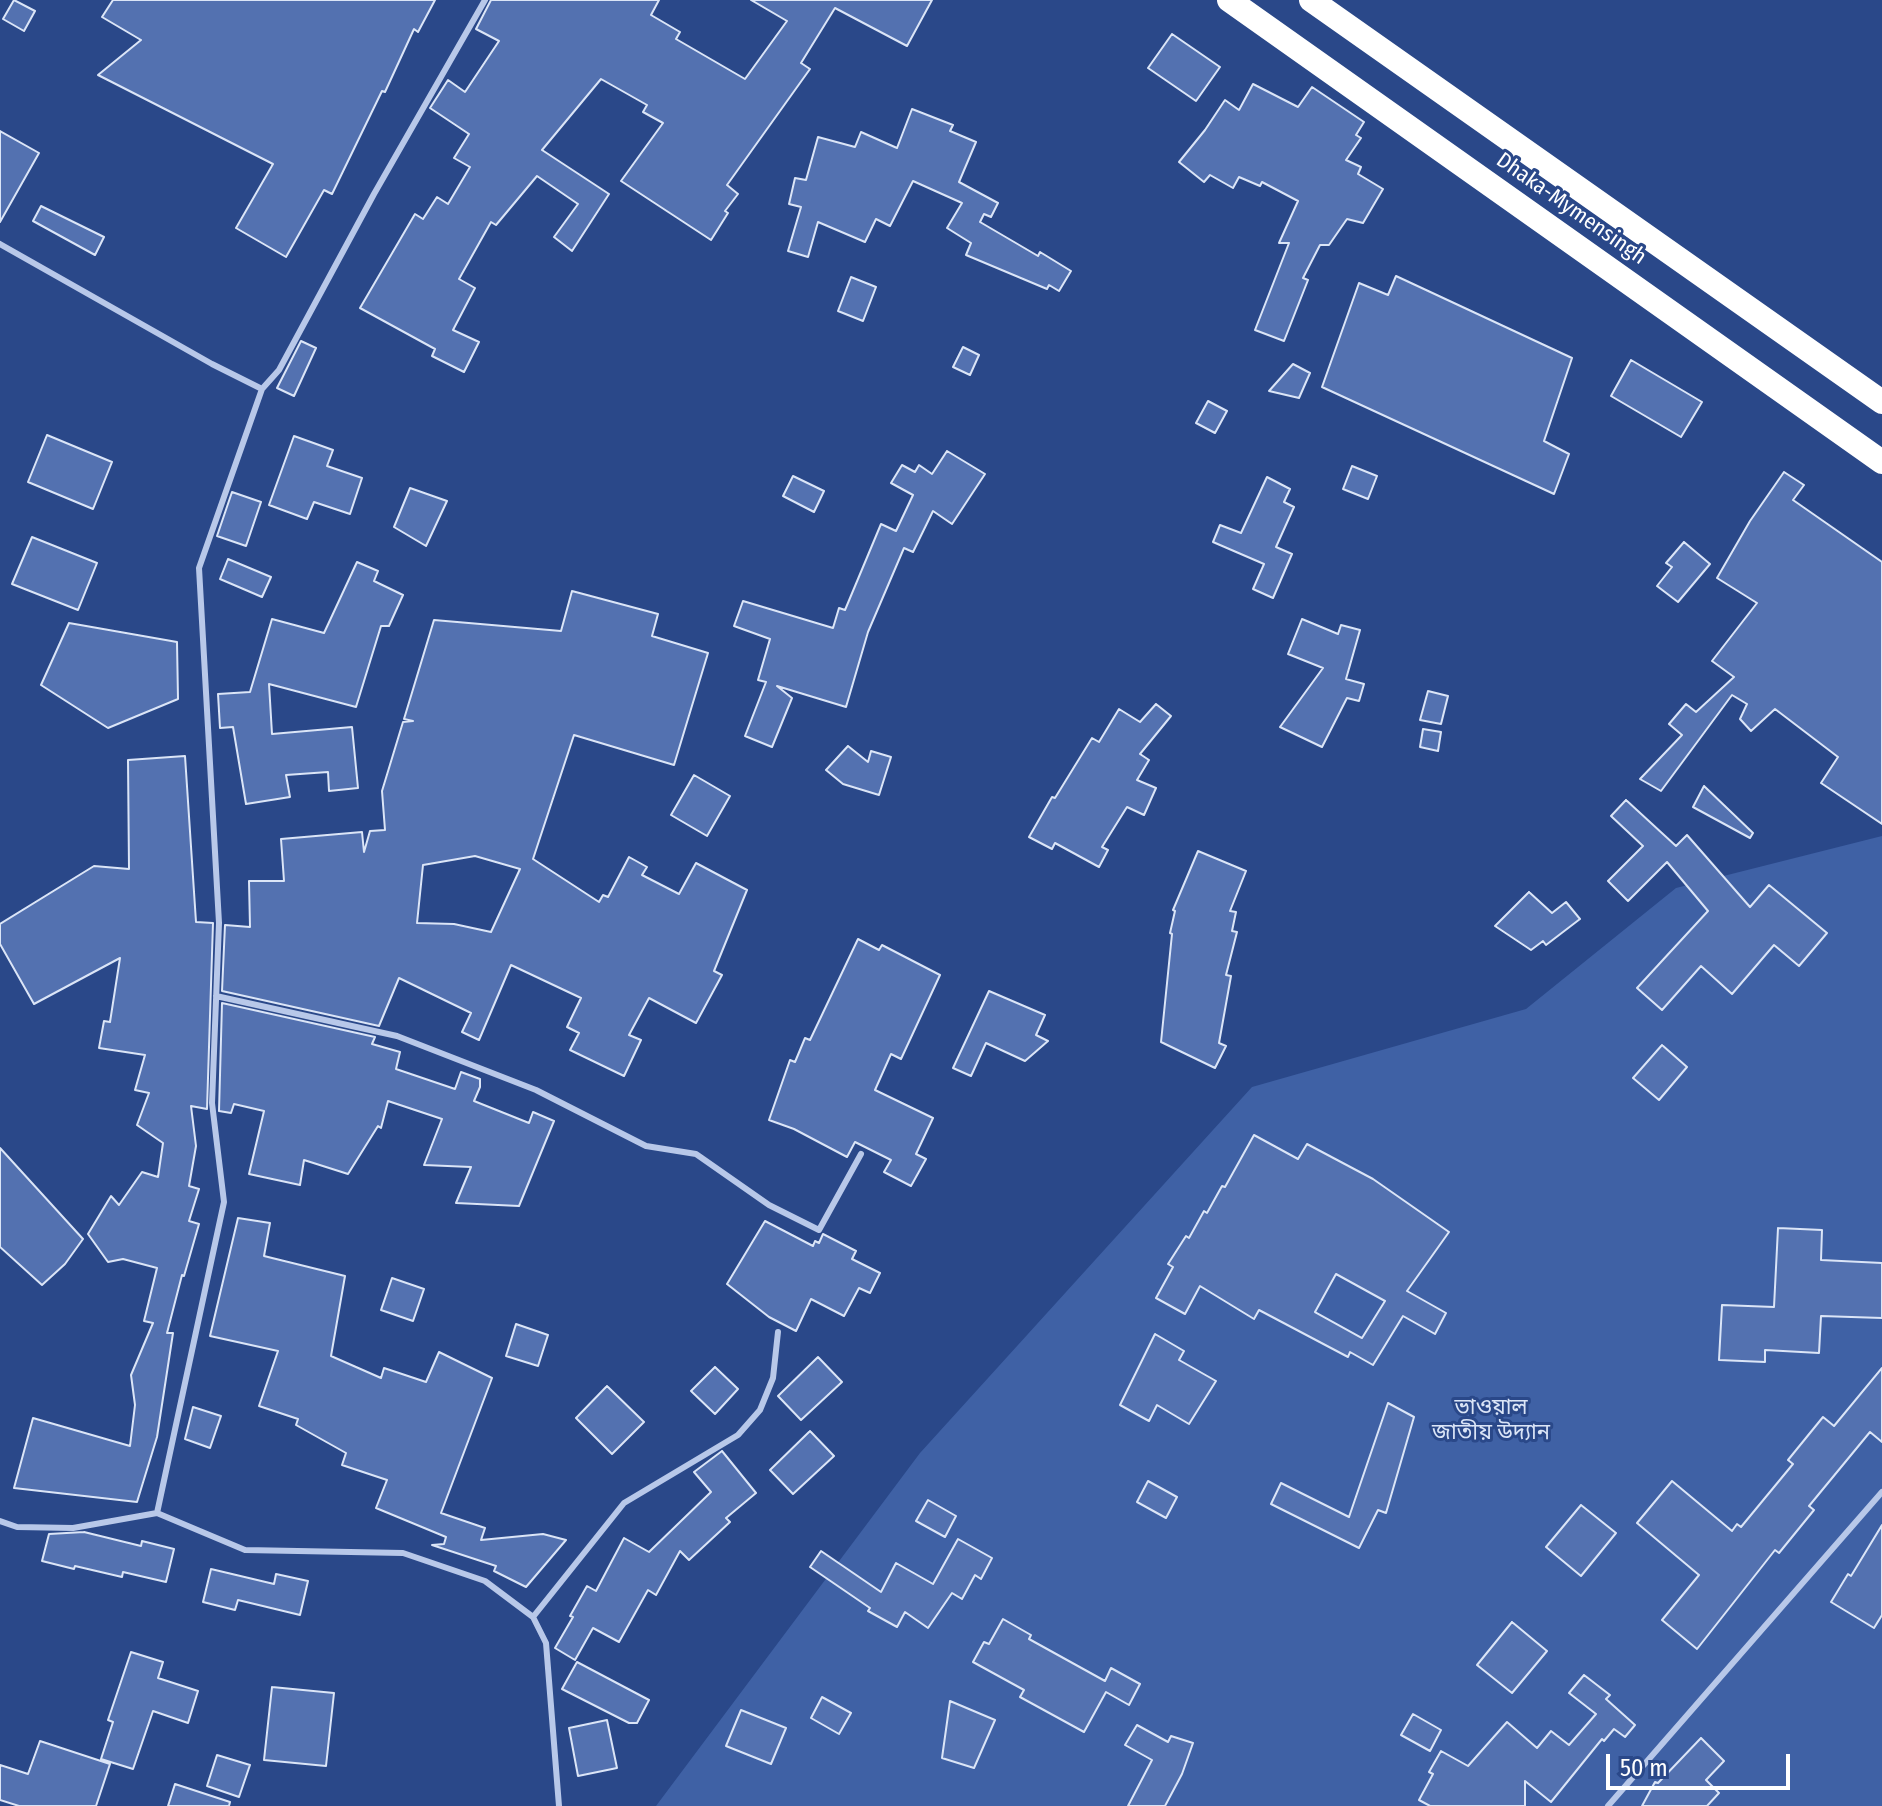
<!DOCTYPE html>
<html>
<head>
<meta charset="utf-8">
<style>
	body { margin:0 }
	#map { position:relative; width:1882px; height:1806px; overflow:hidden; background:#2a4889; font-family:"Fira Sans Condensed",sans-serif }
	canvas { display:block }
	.scale { position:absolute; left:1606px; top:1754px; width:184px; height:36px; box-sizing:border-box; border:4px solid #fff; border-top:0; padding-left:10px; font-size:24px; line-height:28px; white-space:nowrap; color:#fff; -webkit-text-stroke:6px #2a4889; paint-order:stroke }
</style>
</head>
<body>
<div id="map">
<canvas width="1882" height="1806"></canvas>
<div class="scale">50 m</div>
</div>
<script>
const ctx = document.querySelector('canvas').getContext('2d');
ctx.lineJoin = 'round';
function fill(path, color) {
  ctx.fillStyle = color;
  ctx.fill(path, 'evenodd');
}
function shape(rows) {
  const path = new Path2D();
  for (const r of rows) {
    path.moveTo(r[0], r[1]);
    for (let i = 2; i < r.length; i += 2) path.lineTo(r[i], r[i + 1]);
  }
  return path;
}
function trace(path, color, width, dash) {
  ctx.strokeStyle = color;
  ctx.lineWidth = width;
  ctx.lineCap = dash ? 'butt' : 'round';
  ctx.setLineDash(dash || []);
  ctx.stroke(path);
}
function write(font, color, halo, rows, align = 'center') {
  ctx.font = font + ' "Fira Sans Condensed","Noto Sans Bengali",sans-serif';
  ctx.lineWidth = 6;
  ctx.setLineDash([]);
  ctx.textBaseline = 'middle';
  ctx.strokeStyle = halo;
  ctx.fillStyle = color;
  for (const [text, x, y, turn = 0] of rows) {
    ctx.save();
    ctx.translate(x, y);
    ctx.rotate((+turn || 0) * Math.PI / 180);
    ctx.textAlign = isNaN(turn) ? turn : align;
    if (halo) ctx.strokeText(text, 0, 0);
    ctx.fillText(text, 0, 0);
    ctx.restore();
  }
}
fill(shape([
	[1882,836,1882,1806,656,1806,920,1453,1252,1087,1526,1009,1676,888]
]), '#3f61a5');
const building = shape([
	[14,0,35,11,24,31,3,19,14,0],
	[113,0,435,0,418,32,414,29,385,92,382,91,332,194,324,190,286,257,236,228,273,164,98,75,141,40,102,17,113,0],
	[491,0,659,0,651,15,680,32,676,39,745,79,787,21,751,0,932,0,907,46,835,8,801,63,810,69,727,185,738,194,725,211,728,213,711,240,621,181,663,123,643,112,647,105,601,79,542,150,609,194,572,251,554,237,578,204,537,176,496,225,491,222,459,279,475,288,453,330,479,342,464,372,432,356,435,349,360,308,415,214,423,219,437,197,448,204,470,167,454,158,469,134,430,108,448,80,465,92,499,41,476,29,491,0],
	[1172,34,1220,67,1196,101,1148,68,1172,34],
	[1253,84,1298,107,1312,87,1364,122,1356,135,1361,138,1346,160,1361,167,1358,174,1383,189,1363,223,1347,219,1329,245,1320,245,1303,278,1308,280,1284,341,1255,330,1289,243,1279,243,1298,201,1262,182,1260,186,1239,177,1233,188,1210,175,1204,182,1179,162,1205,130,1225,100,1239,110,1253,84],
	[912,109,953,125,950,131,976,142,959,182,998,203,991,217,984,214,980,222,1038,256,1040,252,1071,271,1059,291,1049,285,1047,289,966,255,971,243,947,228,962,203,913,181,890,226,876,219,865,242,818,222,808,257,788,251,801,207,789,204,795,178,806,180,818,137,855,147,861,132,897,148,912,109],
	[0,131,39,153,0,222,0,131],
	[41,206,104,237,95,255,33,221,41,206],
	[1396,276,1572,358,1544,441,1569,454,1554,494,1322,387,1359,283,1388,295,1396,276],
	[851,277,876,287,863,321,838,311,851,277],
	[301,341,316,348,294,396,277,388,301,341],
	[963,347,979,355,970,375,953,367,963,347],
	[1631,360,1702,402,1681,437,1611,396,1631,360],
	[1293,364,1310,373,1299,398,1269,391,1293,364],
	[1208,401,1227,411,1215,433,1196,423,1208,401],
	[47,435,112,462,93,509,28,482,47,435],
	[294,436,333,450,327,466,362,478,350,514,314,502,307,519,269,505,294,436],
	[947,451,985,474,952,524,933,511,913,552,904,548,868,632,846,707,777,686,792,698,772,747,745,736,766,682,758,680,770,639,734,626,743,601,833,628,839,608,845,610,881,524,896,531,913,495,891,483,902,465,915,472,919,465,932,474,947,451],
	[1352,466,1377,476,1368,499,1343,489,1352,466],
	[1784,472,1804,485,1793,500,1882,562,1882,824,1821,783,1838,757,1775,709,1751,731,1740,719,1747,704,1732,695,1661,791,1640,779,1682,735,1669,724,1686,704,1696,712,1734,677,1712,661,1757,603,1717,578,1750,521,1784,472],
	[793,476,824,491,814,512,783,496,793,476],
	[1267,477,1290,489,1284,502,1294,507,1276,547,1292,554,1273,598,1253,589,1264,564,1213,542,1220,525,1241,533,1267,477],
	[410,488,447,501,426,546,394,527,410,488],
	[232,492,261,502,246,546,217,536,232,492],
	[32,537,97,563,78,610,12,584,32,537],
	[1684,542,1710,564,1678,602,1657,586,1672,567,1666,563,1684,542],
	[228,559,271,577,262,597,220,579,228,559],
	[357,562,378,571,374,581,403,595,389,626,381,626,356,707,269,684,272,734,352,727,358,788,329,791,328,772,286,775,290,797,246,804,233,727,220,728,218,694,250,692,272,619,324,633,357,562],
	[572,591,658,614,652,636,708,653,674,765,574,735,533,859,599,902,603,895,608,897,629,857,647,867,642,875,679,894,696,863,747,890,714,971,722,975,696,1023,649,998,629,1035,641,1040,624,1076,570,1050,579,1033,567,1027,581,998,511,965,479,1040,462,1032,471,1013,399,978,379,1026,222,991,225,925,250,927,249,881,284,881,281,839,362,832,364,852,370,831,385,830,382,791,403,722,413,721,404,719,434,620,561,631,572,591],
	[475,856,520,869,491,932,454,924,417,923,423,865,475,856],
	[1302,619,1338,634,1341,625,1360,630,1346,679,1364,684,1359,701,1347,698,1322,747,1280,727,1323,668,1288,654,1302,619],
	[69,623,177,642,178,699,108,728,41,685,69,623],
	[1428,691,1448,696,1441,724,1420,720,1428,691],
	[1156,704,1171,716,1140,754,1149,760,1137,780,1156,788,1144,815,1127,807,1102,847,1108,850,1099,867,1055,843,1052,849,1029,837,1052,797,1055,798,1092,738,1099,742,1119,709,1140,722,1156,704],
	[1423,729,1441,732,1438,751,1420,747,1423,729],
	[848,746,868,762,871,751,891,757,879,795,843,784,826,770,848,746],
	[185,756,196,922,213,923,207,1109,191,1106,196,1146,189,1186,199,1189,189,1221,199,1224,184,1276,182,1275,167,1333,173,1333,157,1437,137,1502,14,1488,33,1418,130,1446,135,1405,131,1375,153,1323,144,1321,157,1268,123,1259,108,1262,88,1234,111,1196,119,1205,142,1172,158,1177,163,1143,137,1125,149,1093,135,1090,145,1055,99,1048,104,1021,110,1022,120,958,34,1004,0,944,0,924,94,866,129,869,128,760,185,756],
	[694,775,730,796,707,836,671,815,694,775],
	[1704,786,1753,833,1750,838,1693,807,1704,786],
	[1626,800,1676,846,1687,835,1750,907,1769,885,1827,933,1799,966,1774,945,1732,994,1701,966,1662,1010,1637,988,1708,911,1667,862,1628,901,1608,881,1643,846,1611,816,1626,800],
	[1198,851,1246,871,1230,911,1236,912,1232,931,1237,932,1226,975,1231,976,1219,1043,1226,1046,1215,1068,1161,1042,1172,934,1170,933,1175,911,1173,910,1198,851],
	[1529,892,1552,913,1566,902,1580,919,1546,945,1543,941,1531,950,1495,926,1529,892],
	[858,939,879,950,882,945,940,975,901,1059,891,1054,875,1090,933,1118,916,1154,926,1159,911,1186,884,1172,891,1160,855,1142,847,1157,794,1129,769,1120,790,1060,795,1062,805,1038,810,1040,858,939],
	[989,991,1045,1015,1036,1035,1048,1041,1025,1061,986,1043,971,1076,953,1068,989,991],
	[222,1003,375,1037,372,1044,400,1052,396,1069,455,1089,461,1072,480,1079,480,1087,474,1101,529,1123,533,1112,554,1121,519,1206,456,1203,471,1167,424,1165,442,1119,388,1101,381,1128,378,1126,348,1174,304,1160,300,1185,249,1174,264,1111,234,1104,231,1113,219,1111,222,1003],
	[1662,1045,1687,1067,1659,1100,1633,1078,1662,1045],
	[1254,1135,1298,1159,1307,1144,1373,1179,1449,1232,1407,1291,1446,1313,1435,1334,1403,1316,1373,1365,1350,1352,1348,1357,1259,1310,1254,1319,1200,1286,1185,1314,1156,1298,1173,1267,1168,1264,1186,1236,1189,1238,1204,1211,1207,1213,1222,1186,1225,1187,1254,1135],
	[1336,1274,1385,1301,1362,1338,1315,1312,1336,1274],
	[0,1148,83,1239,65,1264,42,1285,0,1247,0,1148],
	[238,1218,270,1223,264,1256,345,1276,331,1356,381,1378,384,1368,426,1382,439,1352,492,1378,441,1513,485,1528,481,1540,543,1534,566,1540,526,1587,494,1571,496,1566,432,1545,444,1544,446,1537,376,1508,387,1480,342,1465,346,1453,296,1425,298,1419,259,1406,278,1351,210,1336,238,1218],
	[765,1221,813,1246,815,1241,819,1243,823,1234,856,1251,852,1259,880,1273,870,1293,859,1288,844,1316,811,1299,796,1331,769,1317,727,1284,765,1221],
	[1778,1228,1822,1230,1821,1260,1882,1263,1882,1318,1821,1316,1819,1353,1765,1350,1765,1362,1719,1360,1722,1305,1774,1307,1778,1228],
	[392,1278,424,1289,413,1321,381,1310,392,1278],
	[516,1324,548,1335,538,1366,506,1356,516,1324],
	[1155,1334,1184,1351,1179,1360,1216,1381,1189,1424,1157,1405,1149,1421,1120,1405,1155,1334],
	[818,1357,842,1382,801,1420,778,1396,818,1357],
	[715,1367,738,1389,715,1414,691,1391,715,1367],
	[1882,1368,1882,1442,1870,1432,1809,1506,1814,1510,1779,1553,1775,1550,1697,1649,1662,1620,1699,1575,1637,1523,1672,1481,1732,1531,1737,1524,1741,1527,1793,1464,1788,1460,1823,1417,1834,1426,1882,1368],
	[607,1386,644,1422,612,1454,576,1418,607,1386],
	[1388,1403,1414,1417,1386,1513,1378,1510,1359,1548,1271,1504,1281,1483,1349,1517,1388,1403],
	[193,1407,221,1416,210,1448,185,1439,193,1407],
	[810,1431,834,1456,793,1494,770,1470,810,1431],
	[722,1451,756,1493,726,1518,730,1522,689,1560,680,1551,656,1595,648,1590,619,1642,593,1628,575,1660,555,1648,573,1617,570,1616,587,1586,596,1591,624,1538,649,1552,711,1492,694,1472,722,1451],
	[1148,1481,1177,1497,1166,1518,1137,1502,1148,1481],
	[928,1500,956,1516,945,1537,916,1521,928,1500],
	[1581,1505,1616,1533,1581,1576,1546,1547,1581,1505],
	[1882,1525,1882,1615,1874,1628,1831,1602,1848,1574,1851,1576,1882,1525],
	[84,1532,141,1546,142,1541,174,1549,166,1582,123,1572,122,1577,75,1566,74,1569,42,1561,49,1534,84,1532],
	[958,1539,992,1558,981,1579,975,1575,962,1599,952,1593,928,1628,905,1612,897,1627,868,1611,870,1608,810,1567,821,1551,881,1592,896,1563,933,1584,958,1539],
	[211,1569,274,1584,276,1574,308,1581,300,1615,238,1600,235,1610,203,1602,211,1569],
	[1003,1619,1031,1635,1029,1639,1105,1681,1111,1668,1140,1684,1129,1705,1106,1692,1084,1732,1020,1697,1024,1690,973,1662,984,1642,989,1644,1003,1619],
	[1512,1622,1547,1651,1512,1693,1477,1665,1512,1622],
	[131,1652,163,1662,158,1678,198,1691,188,1723,153,1711,133,1769,101,1759,113,1722,108,1720,131,1652],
	[577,1662,649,1700,637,1723,629,1723,562,1689,577,1662],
	[1584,1675,1610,1695,1606,1699,1635,1725,1625,1737,1614,1729,1604,1741,1602,1739,1551,1802,1525,1781,1525,1806,1430,1806,1419,1800,1433,1774,1429,1772,1441,1751,1468,1766,1507,1722,1537,1748,1551,1731,1569,1745,1596,1714,1569,1693,1584,1675],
	[272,1687,334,1693,326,1766,264,1760,272,1687],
	[822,1697,851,1713,839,1734,811,1718,822,1697],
	[950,1701,995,1720,974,1768,942,1758,950,1701],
	[741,1710,786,1728,771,1764,726,1746,741,1710],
	[1413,1714,1441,1730,1430,1751,1401,1735,1413,1714],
	[607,1720,617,1768,578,1776,569,1728,607,1720],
	[1137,1725,1168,1742,1171,1736,1193,1743,1182,1774,1165,1806,1128,1806,1152,1760,1125,1745,1137,1725],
	[1701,1738,1724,1761,1706,1780,1719,1793,1707,1806,1642,1806,1655,1782,1658,1783,1701,1738],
	[40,1741,110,1764,96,1806,19,1806,0,1800,0,1765,28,1774,40,1741],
	[217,1755,250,1765,239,1797,207,1786,217,1755],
	[175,1784,230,1802,229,1806,168,1806,175,1784]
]);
fill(building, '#5371b0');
trace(building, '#dbe5f7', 2);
trace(shape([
	[0,244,212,364,262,389,279,370,374,194,485,0],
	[216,996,397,1036,536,1090,646,1146,696,1154,769,1205,819,1230,861,1154],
	[157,1513,224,1202,212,1103,219,923,199,568,262,389],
	[0,1521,17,1527,73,1528,157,1513,245,1550,403,1553,485,1581,533,1617,546,1643,559,1806],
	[533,1617,624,1503,738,1435,760,1410,773,1378,778,1332],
	[1608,1806,1882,1492]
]), '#b8c8e9', 6);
trace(shape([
	[1229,0,1882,462],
	[1311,0,1882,402]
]), '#fff', 24);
write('22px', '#fff', '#2a4889', [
	["Dhaka-Mymensingh",1571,209,35]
]);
write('22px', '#dbe5f7', '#2a4889', [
	["ভাওয়াল",1491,1408],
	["জাতীয় উদ্যান",1491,1433]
]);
</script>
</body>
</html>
